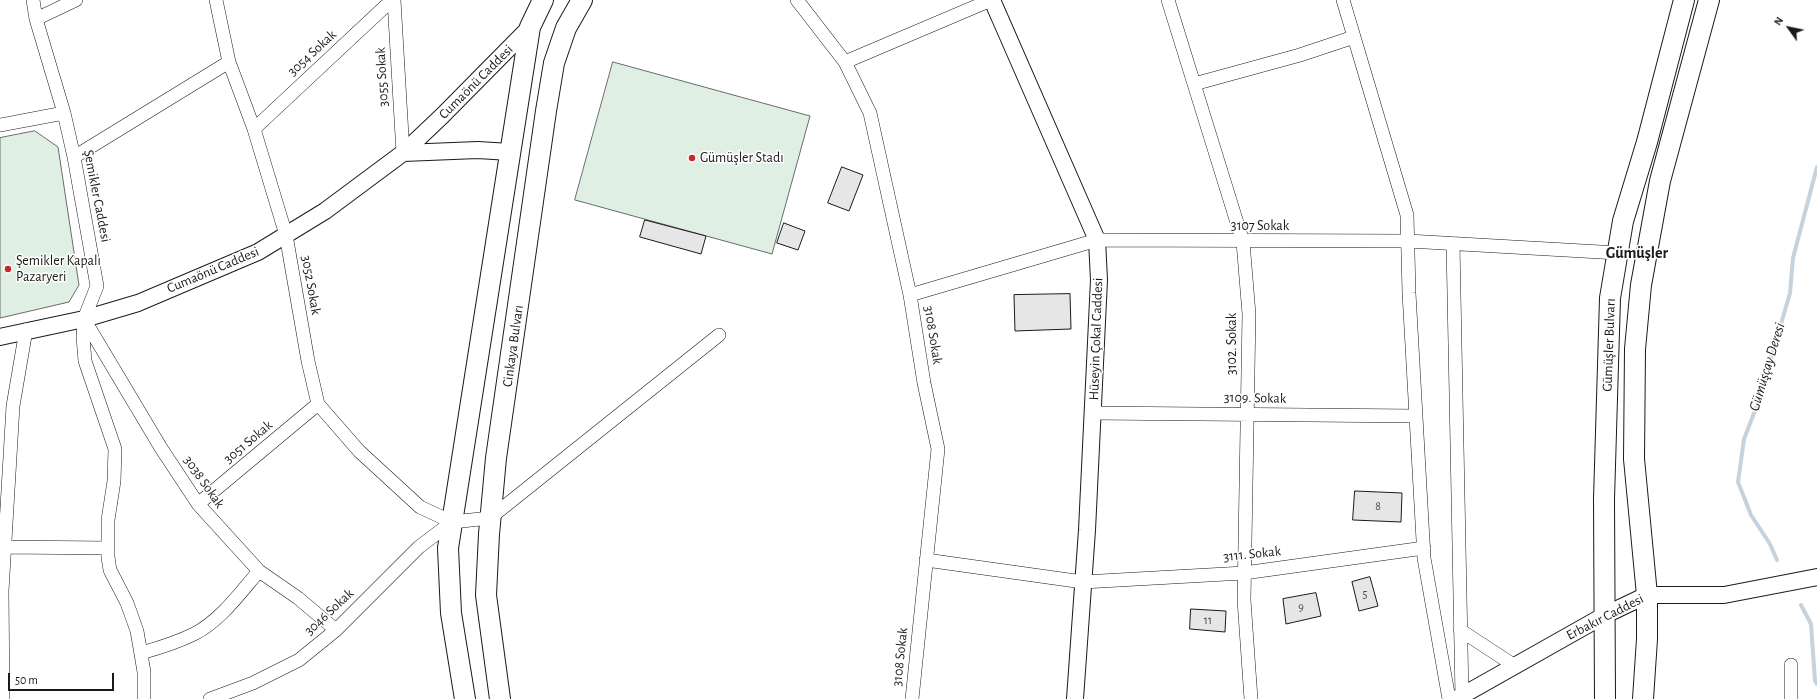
<!DOCTYPE html>
<html>
<head>
<meta charset="utf-8">
<style>
  body { margin:0 }
  #map { position:relative; width:1817px; height:699px; overflow:hidden; background:#fff; font-family:"Alegreya Sans",sans-serif }
  canvas { display:block }
  .north { position:absolute; left:1769px; top:8px; width:40px; height:40px; -webkit-text-stroke:3px #fff; paint-order:stroke; rotate:303deg; font-size:11px; font-weight:700; line-height:16px; text-align:center; color:#1a1a1a }
  .north::after { content:''; display:block; margin:auto; width:14px; height:18px; background:#1a1a1a; clip-path:polygon(50% 0,100% 100%,50% 72%,0 100%) }
  .scale { position:absolute; left:8px; top:673px; width:106px; height:18px; box-sizing:border-box; border:2px solid #1a1a1a; border-top:0; padding-left:5px; font-size:12px; line-height:14px; white-space:nowrap; color:#1a1a1a; -webkit-text-stroke:3px #fff; paint-order:stroke }
</style>
</head>
<body>
<div id="map">
<canvas width="1817" height="699"></canvas>
<div class="north">N</div>
<div class="scale">50 m</div>
</div>
<script>
const g = document.querySelector('canvas').getContext('2d');
g.lineJoin = 'round';
function paint(path, color) {
  g.fillStyle = color;
  g.fill(path, 'evenodd');
}
function trace(path, color, width, dash) {
  g.strokeStyle = color;
  g.lineWidth = width;
  g.lineCap = dash ? 'butt' : 'round';
  g.setLineDash(dash || []);
  g.stroke(path);
}
function label(font, color, halo, rows, align = 'center') {
  g.font = font + ' "Alegreya Sans",sans-serif';
  g.lineWidth = 3;
  g.setLineDash([]);
  g.textBaseline = 'middle';
  g.strokeStyle = halo;
  g.fillStyle = color;
  for (const [text, x, y, turn = 0] of rows) {
    g.save();
    g.translate(x, y);
    g.rotate((+turn || 0) * Math.PI / 180);
    g.textAlign = isNaN(turn) ? turn : align;
    if (halo) g.strokeText(text, 0, 0);
    g.fillText(text, 0, 0);
    g.restore();
  }
}
const green = new Path2D(`
  M613 62 810 116 772 254 575 200Z
  M35 131 58 147 79 285 69 302 0 318V138Z`);
const stream = new Path2D(`
  M1777 560 1770 544 1751 515 1738 482 1744 439 1758 403 1790 293 1793 258 1817 167
  M1801 605 1811 624 1815 681 1817 684`);
const building = new Path2D(`
  M842 167 863 175 849 211 828 203Z
  M645 220 706 236 701 254 640 237Z
  M784 223 805 231 798 250 777 243Z
  M1070 294 1071 329 1015 331 1014 295Z
  M1355 491 1402 493 1401 522 1353 520Z
  M1370 577 1378 606 1359 611 1352 582Z
  M1316 593 1321 616 1286 624 1283 599Z
  M1191 609 1226 611 1225 632 1190 629Z`);
const minor = new Path2D(`
  M33 0 36 19 64 113 74 157 97 286 84 319 83 337 85 361 115 449 114 481 108 520V557L110 570 127 603 137 631 144 672V699
  M216 0 229 62 254 129 286 235 308 361 318 404 359 451 420 507 452 522
  M394 0 403 153
  M797 0 845 62 870 113 910 295 924 383 938 449 912 699
  M1168 0 1243 242 1249 314 1244 600 1251 699
  M1343 0 1407 215 1409 293 1424 558 1449 699
  M36 19 76 0
  M845 62 991 0
  M1194 84 1300 55 1354 37
  M0 125 64 113
  M254 129 392 0
  M74 157 229 62
  M1453 244 1462 696
  M910 295 1097 240 1408 241 1618 253
  M84 319 161 448 198 504 259 571 298 598 336 630
  M1093 413 1416 416
  M198 504 318 404
  M452 522 490 518 719 335
  M5 547 108 548
  M926 560 1083 582 1244 573 1424 548
  M1460 630 1515 666
  M141 653C159 648 178 642 194 634 220 621 240 593 259 571
  M1791 665V699
  M3 699 2 591 13 406 26 330
  M210 699 253 683 299 660 336 630 419 547 452 522`);
const tertiary = new Path2D(`
  M992 0 1097 240 1099 280 1087 530 1075 699
  M403 153 478 150 510 152
  M0 337 84 319 138 303 258 252 325 211 403 153 442 116 530 27
  M1456 699 1605 615 1647 595H1724L1817 577`);
const primary = new Path2D(`
  M465 699 451 613 448 548 530 27 543 0
  M500 699 486 595 489 534 496 458 546 111 554 63 566 28 582 0
  M1605 699 1604 499 1610 298 1623 221 1647 142 1684 0
  M1643 699 1647 639V595L1634 459 1635 349 1641 285 1660 181 1709 0`);
const markers = [
  [692,158,4,"#c62828"],
  [8,269,4,"#c62828"]
];
const numberNames = [
  ["8",1378,506],
  ["5",1365,594],
  ["9",1301,607],
  ["11",1208,620]
];
const streetNames = [
  ["3054 Sokak",312,53,-43],
  ["3055 Sokak",382,77,-93],
  ["Cumaönü Caddesi",476,82,-45],
  ["Şemikler Caddesi",97,196,79],
  ["3107 Sokak",1260,226],
  ["Cumaönü Caddesi",213,270,-23],
  ["3052 Sokak",311,285,80],
  ["3108 Sokak",933,335,81],
  ["Hüseyin Çokal Caddesi",1096,339,-88],
  ["3102. Sokak",1232,344,-90],
  ["Gümüşler Bulvarı",1609,345,-88],
  ["Cinkaya Bulvarı",513,346,-82],
  ["3109. Sokak",1255,398,1],
  ["3051 Sokak",248,442,-40],
  ["3038 Sokak",204,482,55],
  ["3111. Sokak",1252,554,-6],
  ["3046 Sokak",329,612,-43],
  ["Erbakır Caddesi",1605,617,-27],
  ["3108 Sokak",900,657,-84]
];
const poiNames = [
  ["Gümüşler Stadı",700,158],
  ["Şemikler Kapalı",16,261],
  ["Pazaryeri",16,277]
];
const waterNames = [
  ["Gümüşçay Deresi",1767,367,-73]
];
const quarterNames = [
  ["Gümüşler",1637,253]
];
paint(green, '#e0efe3');
trace(green, '#6a6a6a', 1);
trace(stream, '#c6d2dc', 4);
paint(building, '#e6e6e6');
trace(building, '#1a1a1a', 1);
trace(minor, '#1a1a1a', 14);
trace(tertiary, '#1a1a1a', 18);
trace(primary, '#1a1a1a', 22);
trace(minor, '#fff', 13);
trace(tertiary, '#fff', 16);
trace(primary, '#fff', 20);
for (const [x, y, r, color] of markers) {
  const dot = new Path2D();
  dot.arc(x, y, r, 0, 2 * Math.PI);
  g.fillStyle = color;
  g.fill(dot);
  trace(dot, '#fff', 1.5);
}
label('12px', '#4d4d4d', null, numberNames);
label('14px', '#1a1a1a', '#fff', streetNames);
label('14px', '#1a1a1a', '#fff', poiNames, 'left');
label('italic 15px', '#1a1a1a', '#fff', waterNames);
label('bold 16px', '#1a1a1a', '#fff', quarterNames);
</script>
</body>
</html>
